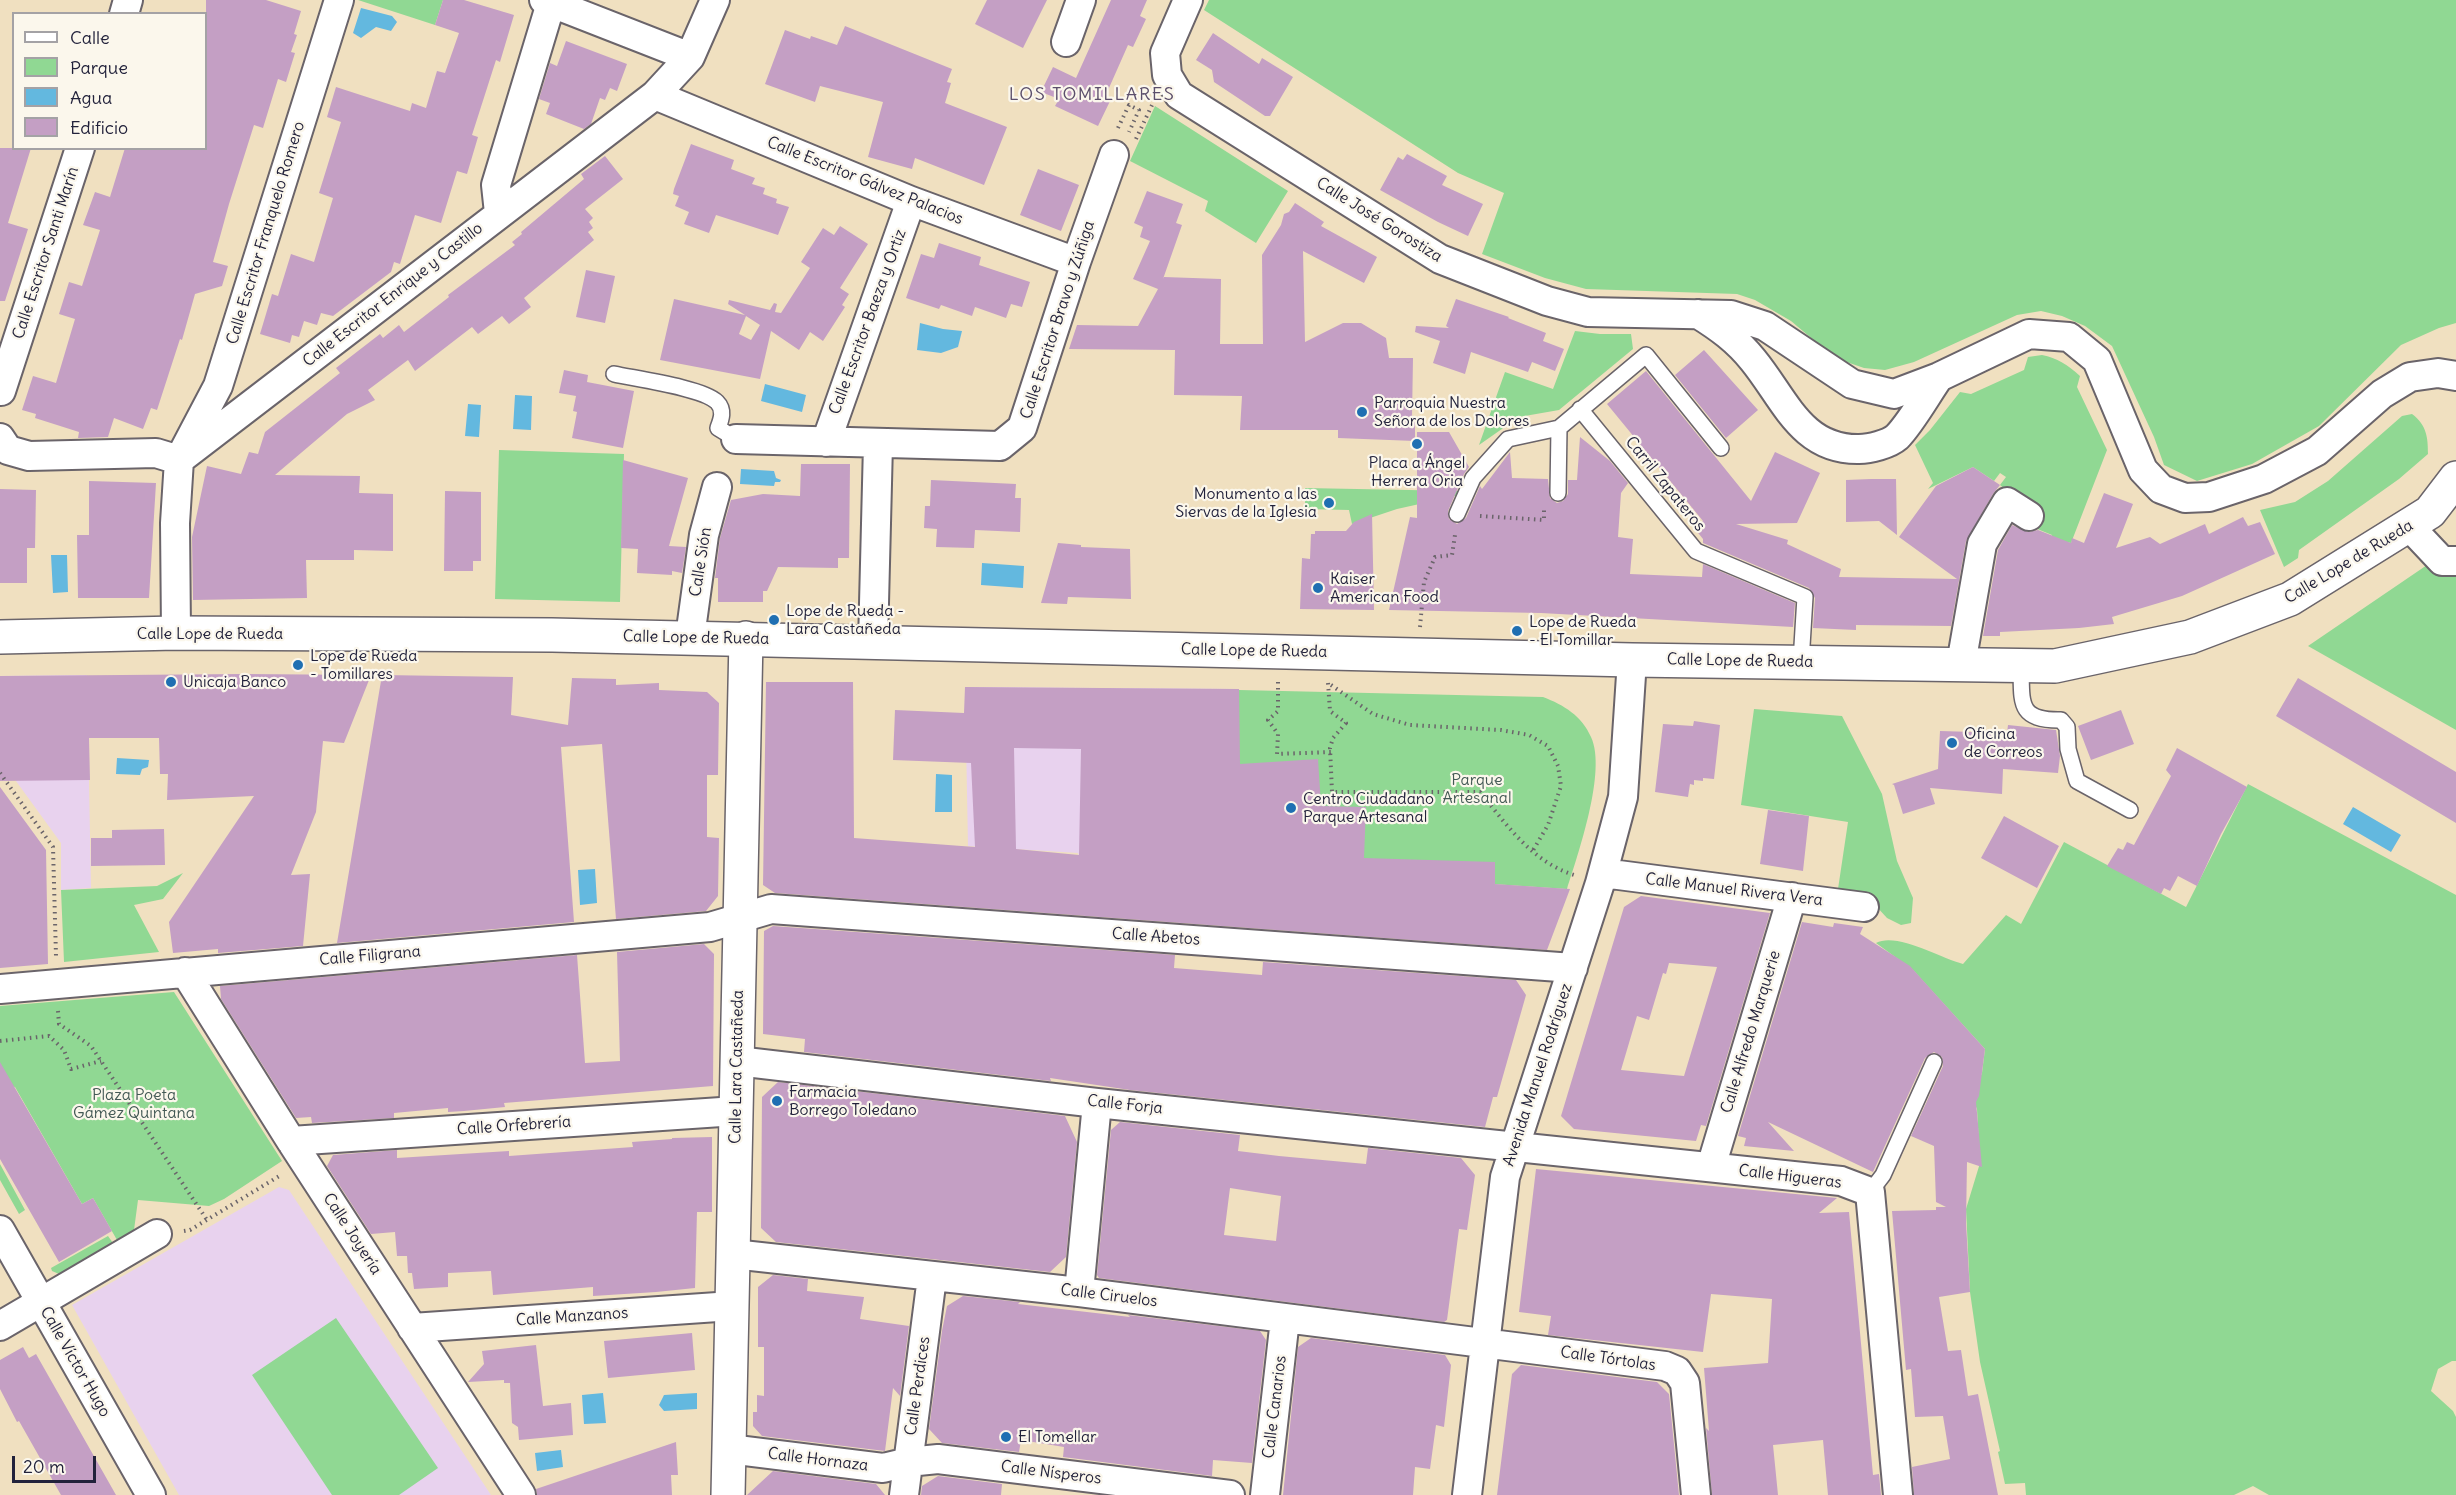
<!DOCTYPE html>
<html>
<head>
<meta charset="utf-8">
<style>
  body { margin:0 }
  #map { position:relative; width:2456px; height:1495px; overflow:hidden; background:#f0e0c0; font-family:Delius,sans-serif }
  canvas { display:block }
  .legend { position:absolute; left:12px; top:12px; width:195px; height:138px; box-sizing:border-box; background:#fbf7ec; border:2px solid #a4a2a5; margin:0; padding:8px 10px; list-style:none; font-size:18px; color:#22223b }
  .legend li { display:flex; align-items:center; gap:12px; height:30px }
  .legend b { width:30px; border:2px solid #a4a2a5 }
  .scale { position:absolute; left:12px; top:1456px; width:84px; height:27px; box-sizing:border-box; border:3px solid #22223b; border-top:0; padding-left:8px; font-size:18px; line-height:21px; white-space:nowrap; color:#22223b; -webkit-text-stroke:4px #fbf7ec; paint-order:stroke }
</style>
</head>
<body>
<div id="map">
<canvas width="2456" height="1495"></canvas>
<ul class="legend">
<li><b style="height:8px;background:#fff"></b>Calle</li>
<li><b style="height:16px;background:#90d893"></b>Parque</li>
<li><b style="height:16px;background:#63b8df"></b>Agua</li>
<li><b style="height:16px;background:#c49fc4"></b>Edificio</li>
</ul>
<div class="scale">20 m</div>
</div>
<script>
const g = document.querySelector('canvas').getContext('2d');
g.lineJoin = 'round';
function paint(path, color) {
  g.fillStyle = color;
  g.fill(path, 'evenodd');
}
function trace(path, color, width, dash) {
  g.strokeStyle = color;
  g.lineWidth = width;
  g.lineCap = dash ? 'butt' : 'round';
  g.setLineDash(dash || []);
  g.stroke(path);
}
function label(font, color, halo, rows, align = 'center') {
  g.font = font + ' Delius,sans-serif';
  g.lineWidth = 4.5;
  g.setLineDash([]);
  g.textBaseline = 'middle';
  g.strokeStyle = halo;
  g.fillStyle = color;
  for (const [text, x, y, turn = 0] of rows) {
    g.save();
    g.translate(x, y);
    g.rotate((+turn || 0) * Math.PI / 180);
    g.textAlign = isNaN(turn) ? turn : align;
    if (halo) g.strokeText(text, 0, 0);
    g.fillText(text, 0, 0);
    g.restore();
  }
}
const built = new Path2D(`
  M87 675 91 888 61 890V843L0 759V676Z
  M965 687 1239 689 1238 867 1079 856 1078 853 968 846Z
  M279 1187 289 1190 491 1495H179L72 1305Z`);
const green = new Path2D(`
  M358 0H443L435 25Z
  M1209 0H2456V323L2439 328 2401 345 2319 426 2252 464 2197 481 2164 465 2154 437 2112 346 2085 326 2062 316 2041 311 2017 315 1914 362 1885 370 1864 368 1835 358 1791 321 1755 300 1737 294 1586 289 1545 278 1482 254 1504 193 1458 173 1204 10Z
  M1155 106 1288 191 1256 243 1205 211 1208 201 1130 161Z
  M1575 331 1600 334H1631L1633 349 1559 410 1519 417 1479 445 1505 372 1553 389Z
  M2042 355C2057 358 2068 365 2080 376L2077 387 2107 450 2071 543 2051 539 2052 535 2030 526 2016 499 2000 485 2006 477 2000 473 1994 481 1973 467 1928 489 1933 483 1915 445 1930 430 1960 392 1971 394 2024 370 2028 357Z
  M2412 414C2427 425 2428 438 2428 454L2399 479 2299 550 2298 558 2284 567 2260 510 2295 502 2328 481 2402 416Z
  M499 450 624 454 620 602 495 599Z
  M1305 488 1461 491 1460 495 1397 509 1352 524 1349 510 1305 509Z
  M2430 563 2456 570V730L2308 646Z
  M1239 690 1543 697C1564 705 1582 716 1591 737 1607 771 1578 854 1567 889L1238 867Z
  M1754 709 1842 716 1882 794 1897 861 1913 898 1911 923 1901 925 1887 918 1865 894 1838 889 1848 822 1741 805Z
  M2248 784 2456 895V1361H2452L2438 1369 2431 1391 2453 1411 2456 1417V1495H2269L2253 1486 2234 1495H2026L2025 1483 2005 1484 1998 1452 2000 1451 1980 1362 1970 1292 1966 1209 1980 1163 1977 1109 1972 1098 1982 1073 1985 1049 1913 970 1876 943C1897 932 1940 958 1963 964L2006 915 2021 924 2064 842 2186 907Z
  M183 873 163 899 134 905 159 952 64 962 61 890 157 886Z
  M174 992 282 1161 224 1199 209 1206 138 1200 134 1230 117 1240 93 1198 82 1204 15 1087 0 1085V1006Z
  M0 1164 25 1210 19 1214 0 1180Z
  M108 1236 113 1243 59 1274 52 1271 51 1268Z
  M336 1318 438 1468 399 1495H332L252 1375Z`);
const water = new Path2D(`
  M361 8 392 16 397 22 391 31 376 27 361 38 353 33Z
  M920 323 943 329 962 331 958 347 941 353 917 350Z
  M765 384 806 395 802 412 761 401Z
  M515 395 532 396 531 430 513 429Z
  M468 404 481 405 479 437 465 436Z
  M741 469 774 471 776 478 781 480 780 482H775L774 486 740 484Z
  M51 555H67L68 592 53 593Z
  M982 563 1024 566 1023 588 981 585Z
  M117 758 149 760 148 767 142 769 140 775 116 774Z
  M936 774 952 775V812H935Z
  M2353 807 2401 835 2391 852 2343 824Z
  M595 869 597 903 580 905 578 870Z
  M603 1393 606 1423 584 1424 582 1395Z
  M697 1393V1409L664 1411 659 1405 664 1395Z
  M561 1450 563 1467 537 1471 535 1453Z`);
const building = new Path2D(`
  M206 0H266L301 11 294 34 297 35 291 52 295 53 286 82 278 79 263 128 254 125 229 204 213 262 228 266 222 286 195 294 182 340 180 339 157 410 151 408 143 429 114 418 108 437 78 438 79 432 35 418 36 414 22 410 33 376 56 383 75 319 59 314 69 282 82 286 100 230 83 225 95 192 110 197 125 148H206Z
  M443 0H464L514 15 500 62 496 60 472 135 478 137 467 174 457 171 441 223 415 215 400 264 394 262 391 272 333 316 321 313 317 325 304 321 299 337 292 335 290 343 260 334 272 294 278 296 291 254 314 262 333 198 319 193 341 122 327 117 336 87 410 111 412 103 426 108 437 71 445 73 459 33 435 25Z
  M987 0H1047L1023 48 975 24Z
  M1111 0H1147L1140 16 1146 19 1133 47 1128 45 1105 97 1111 99 1098 126 1055 106 1059 99 1041 92 1053 67 1076 78Z
  M845 26 952 69 947 82 951 83 945 103 1007 127 984 185 915 158 912 169 868 157 883 102 820 86 815 102 765 84 785 30 810 39 811 36 837 45Z
  M1213 33 1259 64 1262 58 1293 77 1270 116H1265L1214 82 1212 70 1196 60Z
  M566 41 627 64 617 91 610 88 605 100 600 98 591 124 584 129 546 114 550 103 539 99 550 63 557 66Z
  M691 144 734 160 731 169 755 178 752 184 765 188 763 194 777 199 776 203 789 207 778 235 716 215 709 233 684 224 689 212 675 206 679 196 673 194 674 189Z
  M0 148H31L8 223 28 229 5 301H0Z
  M1407 154 1447 176 1442 185 1483 204 1468 236 1438 222 1380 190 1398 157 1403 160Z
  M605 156 623 179 585 209 593 218 589 222 593 228 588 232 594 240 524 298 531 307 509 324 502 316 478 334 472 327 415 371 408 360 368 390 375 400 347 414 275 475 360 476 359 493 393 494V551L354 550V560H306L307 598 193 600 192 537 207 466 241 474 249 452 258 454 265 432 340 373 336 368 380 334 383 338 399 325 404 332 449 297 448 295 515 245 512 242 522 234 521 232 584 179 581 174Z
  M1038 169 1079 185 1061 231 1020 215Z
  M1147 191 1183 204 1176 223 1182 225 1163 279 1164 277 1221 279 1220 344H1263L1262 255 1281 225 1284 214 1289 212 1295 203 1324 222 1321 226 1377 257 1364 283 1303 251 1305 342 1343 323H1361L1386 338 1389 358H1413L1412 417H1415V441L1338 438V430H1240L1242 396 1174 395 1175 350 1069 349 1077 325 1138 326 1158 289 1133 279 1150 241 1140 237 1143 227 1134 223Z
  M840 226 868 244 840 288 849 294 842 305 845 307 823 341 810 332 799 350 771 331 760 379 660 360 674 299 745 315 728 304 729 300 770 310 774 303 777 304 775 312 781 313 810 268 801 262 823 228 834 235ZM746 316 760 325 751 340 739 334Z
  M939 243 981 257 979 265 1030 282 1022 307 1011 304 1006 318 975 307 972 316 941 305 939 309 906 298 921 254 934 258Z
  M586 270 615 276 605 323 576 317Z
  M1456 299 1509 317 1508 318 1546 333 1543 341 1564 349 1555 371 1532 362 1528 372 1471 352 1465 374 1433 363 1440 341 1415 332 1416 326 1449 328 1446 326Z
  M1704 350 1758 410 1726 438 1675 375Z
  M564 370 588 375 587 382 634 391 623 448 572 438 577 412 573 411 576 396 559 393Z
  M1646 371 1751 501 1775 452 1820 473 1797 523 1736 524 1788 540 1787 544 1841 569 1839 577 1957 579 1899 537 1936 486 1973 467 2000 485 1993 494 1966 541 1951 626 1856 625V630L1813 628 1815 598 1809 588 1703 543V539L1695 529 1703 521 1607 404Z
  M1417 432H1449L1469 467 1464 474 1448 511 1449 519 1457 524 1466 518 1480 486 1482 489 1510 452 1512 478 1548 479 1550 498 1557 503 1563 501 1568 494V480H1577L1580 437 1610 461 1628 483 1621 493 1618 537 1633 539 1630 574 1702 577 1703 564 1795 603 1793 627 1541 613 1389 610 1410 517 1417 518Z
  M623 460 688 478 669 546 686 547 682 573 672 571V575L637 573 638 549 621 548Z
  M801 464H850L849 558H838V568L778 567 767 591H763V602H718V578H715L720 538 731 500 763 494 800 496Z
  M1871 479H1896L1897 535 1879 521 1846 522V480Z
  M931 480 1016 484 1015 498H1021L1020 532 975 530 974 548 936 547 937 529 924 528 925 506H930Z
  M89 481 156 483 149 598H78L77 535H89Z
  M0 489 36 490 35 548H27V583H0Z
  M445 491 481 492V561H473V571H444Z
  M2104 493 2133 504 2116 548 2150 537 2160 544 2205 524 2209 534 2243 517 2248 526 2260 522 2275 554 2182 596 2112 617 2114 624 2079 628 2000 632V636H1983L1998 550 2012 525 2028 532 2038 530 2071 543 2072 538 2084 543Z
  M1372 514 1374 610 1300 609 1302 558 1310 559 1311 534H1315V531H1346L1354 522Z
  M1058 543 1081 545V547L1130 549 1131 599 1068 597 1067 604 1041 603Z
  M244 674 371 675 344 743 323 741 316 812 291 875 310 874 303 946 218 953V949L173 953 169 922 254 796 167 800 168 774H160L159 738H89L90 780 0 781V676Z
  M382 675 513 677 511 715 568 725 572 678 616 679V685L659 683V690L707 692 719 703 718 775H707V837L719 838 718 896 706 911 616 919 602 744 561 747 574 922 337 943Z
  M2298 678 2456 772V823L2276 716Z
  M766 682H853L854 838 975 847 971 763 893 760 895 710 964 713 965 687 1239 689 1240 764 1318 759 1321 806 1366 807 1364 858 1495 862V884L1570 889 1547 950 775 893 763 885ZM1014 748 1081 749 1079 855 1016 849Z
  M2121 710 2134 744 2091 760 2078 726Z
  M1694 721 1720 725 1714 779 1703 778V781L1694 780V785L1690 784 1688 797 1655 792 1663 724 1693 726Z
  M2008 725 2056 730 2060 756 2058 773 2003 769 2002 794 1930 788 1935 804 1903 814 1894 785 1892 784 1938 769 1940 731 2007 733Z
  M2177 748 2247 787 2221 834 2197 886 2178 876 2170 891 2164 888 2161 894 2107 866 2118 848 2123 850 2127 842 2134 845 2171 776 2166 770Z
  M0 787 46 850 48 964 0 968Z
  M1768 810 1809 816 1803 871 1760 864Z
  M2004 816 2059 846 2037 888 1981 858Z
  M164 829 165 865 91 866V838H112V830Z
  M1641 896 1770 913 1706 1126 1701 1125 1696 1141 1574 1129 1561 1116 1624 907ZM1669 963 1717 967 1684 1076 1621 1070 1637 1016 1649 1020 1663 973 1666 974Z
  M1802 922 1833 927 1834 923 1863 927 1860 934 1910 966 1985 1049 1979 1096 1976 1102 1982 1167 1967 1162 1966 1223 1970 1292 1939 1297 1948 1351 1961 1350 1968 1396 1978 1394 1998 1495H1914L1912 1467 1950 1459 1943 1416 1915 1417 1911 1369 1906 1370 1892 1211 1936 1210V1207H1946L1936 1202 1934 1146 1911 1136 1943 1066 1942 1057 1934 1052 1925 1058 1873 1172 1768 1122 1794 1151 1744 1146 1746 1138 1738 1136Z
  M773 926 1175 955 1174 968 1262 975 1263 962 1516 980 1526 995 1497 1097H1493L1485 1127 1130 1090 1050 1078 1051 1081 804 1052 805 1039 763 1034 764 931Z
  M704 944 714 954 713 1086 504 1103 505 1107 464 1111 448 1112V1108L394 1113V1118L312 1123 311 1117 296 1118 221 999 220 986 577 955 585 1063 620 1061 617 952Z
  M0 1062 82 1204 93 1198 112 1231 59 1262 0 1159Z
  M778 1082 1065 1116 1077 1142 1066 1257 1050 1272 776 1242 761 1228 762 1097Z
  M1120 1122 1240 1135 1238 1151 1279 1156 1366 1164 1368 1148 1461 1158 1475 1175 1467 1230 1459 1229 1447 1320 1444 1322 1099 1278 1097 1275 1111 1130ZM1230 1188 1281 1196 1276 1241 1224 1235Z
  M712 1137V1212H697L695 1288 656 1292 593 1296V1287L493 1295 491 1271 448 1273V1287L414 1289 412 1273H408L407 1256H397L395 1232 371 1234 327 1166 333 1155 397 1150V1158L509 1151V1156L633 1147 632 1142 672 1139V1138Z
  M1536 1169 1837 1198 1819 1213 1849 1212 1873 1475 1879 1474 1881 1495H1828L1823 1440 1773 1445 1778 1495H1712L1706 1428 1709 1431 1704 1368 1768 1363 1772 1299 1711 1294 1703 1352 1548 1335 1551 1316 1519 1312Z
  M773 1275 808 1279 807 1291 864 1297 860 1319 909 1326 900 1396 893 1388 885 1451 762 1436 753 1426V1412H757V1395L764 1396V1347H758V1287Z
  M963 1296 1020 1302 1018 1304 1130 1317 1128 1315 1260 1331 1266 1340 1252 1463 1213 1460 1212 1476 1063 1457 1064 1447 1021 1440 1019 1452 942 1443 929 1429 942 1331 947 1306Z
  M692 1333 695 1370 608 1378 604 1341Z
  M1311 1338 1445 1355 1451 1365 1444 1427 1436 1425 1430 1469 1415 1467 1413 1495H1283L1298 1347Z
  M536 1345 543 1406 571 1403 573 1435 519 1440 518 1427 512 1423 510 1383H504V1380L468 1382 484 1364 482 1351Z
  M23 1347 29 1358 36 1354 116 1495H61L19 1421 17 1422 0 1389V1360Z
  M1521 1365 1657 1382 1669 1394 1679 1495H1497L1512 1374Z
  M676 1442 678 1475H671L672 1495H537L536 1489Z
  M773 1471 876 1484 885 1495H747Z
  M938 1476 1002 1484 1001 1495H921L922 1486Z`);
const path = new Path2D(`
  M1118 128 1129 105 1139 110 1129 132
  M1136 139 1152 105
  M1480 516 1544 520V507
  M1420 627 1424 582 1435 557 1452 555 1455 535
  M1278 682V711L1268 720 1278 734 1277 754 1331 752
  M1328 683 1330 711 1346 723 1333 738 1330 748 1332 792H1480C1506 824 1532 862 1574 875
  M1331 685 1373 714 1410 725 1501 730 1529 735 1548 746 1558 766 1561 786 1548 825 1532 852
  M0 773 53 847 56 956
  M58 1011 59 1024 91 1046 207 1220
  M0 1041 49 1036 64 1050 71 1069 101 1061
  M184 1231 190 1230 281 1175`);
const service = new Path2D(`
  M614 374C637 379 703 388 717 402 725 410 721 420 718 428L736 439
  M1580 409 1696 551 1805 597 1801 662
  M1558 493 1559 428
  M1457 514 1473 478 1508 439 1559 428 1646 355 1721 448
  M2021 667C2022 702 2017 721 2061 720L2067 727 2068 749 2077 781 2130 810
  M1870 1192 1883 1175 1934 1062`);
const minor = new Path2D(`
  M544 0 690 57
  M1188 0 1165 53 1167 75 1179 95 1440 259 1547 301 1588 312 1731 315 1765 326 1852 384 1894 394 1939 377 2029 334 2069 337 2097 360 2143 470 2161 489 2185 498 2209 497 2264 479 2317 451 2382 394 2410 377 2438 373 2456 376
  M124 14 128 0
  M1066 42 1081 0
  M655 95 911 201 1076 262
  M499 213 496 185 551 3
  M1698 314C1719 327 1737 340 1753 360 1785 399 1801 450 1859 449 1870 449 1889 444 1897 437 1911 423 1927 394 1939 377
  M1 391 80 148
  M0 438 8 450 29 456 156 453 179 460
  M736 439 1000 446 1022 428 1076 262 1114 155
  M826 442 911 201
  M179 460 655 95 690 57 715 0
  M2409 526 2442 561H2456
  M176 633 175 523 179 460 218 386 339 0
  M690 637 704 535 717 487
  M873 643 878 444
  M1961 664 1982 544 2007 502 2029 516
  M1603 873 1864 907
  M185 972 291 1141 521 1495
  M0 989 710 927 771 909 1573 968
  M737 1061 1097 1103 1841 1181 1870 1192 1898 1495
  M291 1141 736 1111
  M1711 1167 1792 897
  M0 1230 151 1495
  M733 1254 1079 1292 1665 1366 1677 1371 1685 1383 1696 1495
  M1079 1292 1097 1103
  M0 1326 157 1234
  M412 1328 732 1306
  M729 1449 883 1468 908 1462 938 1459 1230 1495
  M904 1495 932 1277
  M1265 1495 1285 1319
  M1467 1495 1505 1177 1600 883 1623 797 1632 660`);
const tertiary = new Path2D(`
  M728 1495 746 638`);
const primary = new Path2D(`
  M0 637 176 633 552 635 1632 660 2055 666 2190 637 2290 599 2430 512 2456 478`);
const markers = [
  [1362,412,6,"#1f6fb2"],
  [1417,444,6,"#1f6fb2"],
  [1329,503,6,"#1f6fb2"],
  [1318,588,6,"#1f6fb2"],
  [774,620,6,"#1f6fb2"],
  [1517,631,6,"#1f6fb2"],
  [298,665,6,"#1f6fb2"],
  [171,682,6,"#1f6fb2"],
  [1952,743,6,"#1f6fb2"],
  [1291,808,6,"#1f6fb2"],
  [777,1101,6,"#1f6fb2"],
  [1006,1437,6,"#1f6fb2"]
];
const streetNames = [
  ["Calle Escritor Gálvez Palacios",865,181,22],
  ["Calle José Gorostiza",1379,220,32],
  ["Calle Escritor Franquelo Romero",266,233,-73],
  ["Calle Escritor Santi Marín",46,253,-72],
  ["Calle Escritor Enrique y Castillo",393,295,-38],
  ["Calle Escritor Bravo y Zúñiga",1058,320,-72],
  ["Calle Escritor Baeza y Ortiz",868,322,-70],
  ["Carril Zapateros",1665,484,51],
  ["Calle Sión",701,562,-81],
  ["Calle Lope de Rueda",2349,562,-31],
  ["Calle Lope de Rueda",210,634],
  ["Calle Lope de Rueda",696,638,1],
  ["Calle Lope de Rueda",1254,651,1],
  ["Calle Lope de Rueda",1740,661,1],
  ["Calle Manuel Rivera Vera",1734,890,7],
  ["Calle Abetos",1156,937,4],
  ["Calle Filigrana",370,956,-5],
  ["Calle Alfredo Marquerie",1751,1032,-73],
  ["Calle Lara Castañeda",737,1067,-89],
  ["Avenida Manuel Rodríguez",1538,1075,-72],
  ["Calle Forja",1125,1105,6],
  ["Calle Orfebrería",514,1126,-4],
  ["Calle Higueras",1790,1177,7],
  ["Calle Joyería",352,1234,57],
  ["Calle Ciruelos",1109,1296,7],
  ["Calle Manzanos",572,1317,-4],
  ["Calle Tórtolas",1608,1359,8],
  ["Calle Víctor Hugo",75,1362,60],
  ["Calle Perdices",918,1386,-82],
  ["Calle Canarios",1275,1407,-83],
  ["Calle Hornaza",818,1460,7],
  ["Calle Nísperos",1051,1473,7]
];
const poiNames = [
  ["Parroquia Nuestra",1374,403],
  ["Señora de los Dolores",1374,421],
  ["Placa a Ángel",1417,463,"center"],
  ["Herrera Oria",1417,481,"center"],
  ["Monumento a las",1317,494,"right"],
  ["Siervas de la Iglesia",1317,512,"right"],
  ["Kaiser",1330,579],
  ["American Food",1330,597],
  ["Lope de Rueda -",786,611],
  ["Lara Castañeda",786,629],
  ["Lope de Rueda",1529,622],
  ["- El Tomillar",1529,640],
  ["Lope de Rueda",310,656],
  ["- Tomillares",310,674],
  ["Unicaja Banco",183,682],
  ["Oficina",1964,734],
  ["de Correos",1964,752],
  ["Centro Ciudadano",1303,799],
  ["Parque Artesanal",1303,817],
  ["Farmacia",789,1092],
  ["Borrego Toledano",789,1110],
  ["El Tomellar",1018,1437]
];
const parkNames = [
  ["Parque",1477,780],
  ["Artesanal",1477,798],
  ["Plaza Poeta",134,1095],
  ["Gámez Quintana",134,1113]
];
const neighbourhoodNames = [
  ["LOS TOMILLARES",1092,95]
];
paint(built, '#e8d2ee');
paint(green, '#90d893');
paint(water, '#63b8df');
paint(building, '#c49fc4');
trace(service, '#6a646a', 18);
trace(minor, '#6a646a', 32);
trace(tertiary, '#6a646a', 36);
trace(primary, '#6a646a', 36);
trace(path, '#6a646a', 4, [1.5, 4.5]);
trace(service, '#fff', 15);
trace(minor, '#fff', 28);
trace(tertiary, '#fff', 33);
trace(primary, '#fff', 33);
for (const [x, y, r, color] of markers) {
  const dot = new Path2D();
  dot.arc(x, y, r, 0, 2 * Math.PI);
  g.fillStyle = color;
  g.fill(dot);
  trace(dot, '#fbf7ec', 2);
}
label('16px', '#22223b', '#fbf7ec', streetNames);
label('16px', '#22223b', '#fbf7ec', poiNames, 'left');
label('16px', '#435955', '#fbf7ec', parkNames);
g.letterSpacing = '1.5px';
label('18px', '#5b4e6b', '#fbf7ec', neighbourhoodNames);
g.letterSpacing = '0px';
</script>
</body>
</html>
